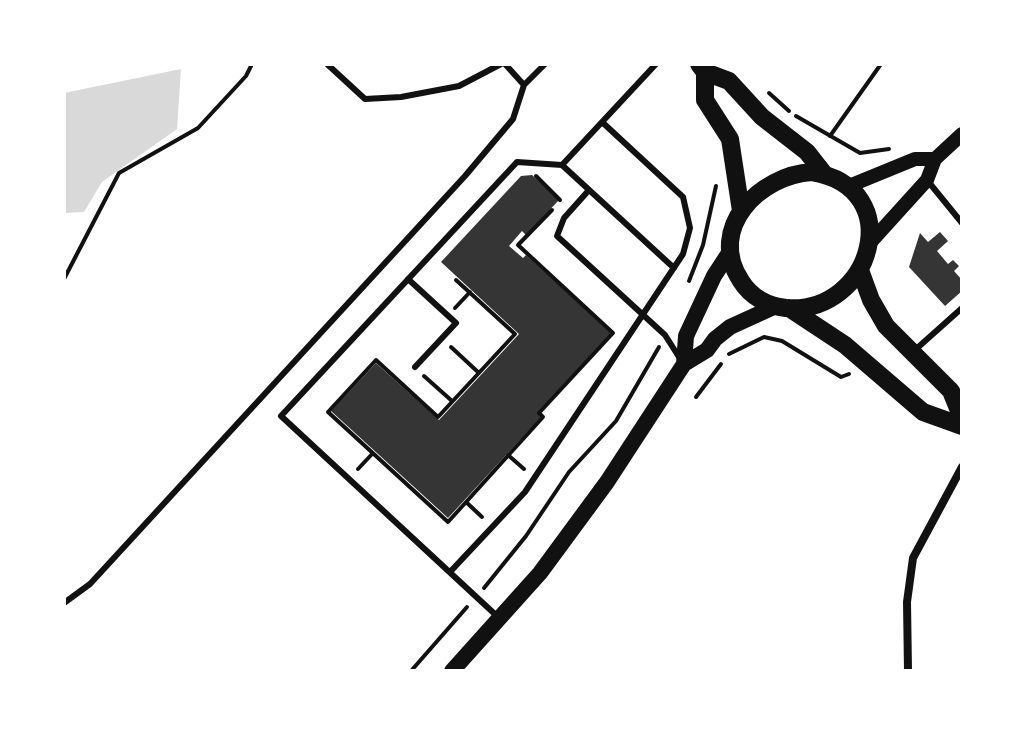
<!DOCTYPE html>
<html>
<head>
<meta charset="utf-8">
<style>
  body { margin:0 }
  #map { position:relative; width:1026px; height:735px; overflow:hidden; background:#fff; font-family:"DejaVu Sans",sans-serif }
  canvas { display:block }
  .frame { position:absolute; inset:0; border:66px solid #fff; pointer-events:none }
</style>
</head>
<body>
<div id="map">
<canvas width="1026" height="735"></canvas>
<div class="frame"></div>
</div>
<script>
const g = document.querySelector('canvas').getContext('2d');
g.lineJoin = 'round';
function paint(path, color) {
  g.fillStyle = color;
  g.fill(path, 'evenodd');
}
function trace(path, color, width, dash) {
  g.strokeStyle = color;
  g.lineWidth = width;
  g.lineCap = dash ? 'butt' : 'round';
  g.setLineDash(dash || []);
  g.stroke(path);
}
const water = new Path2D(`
  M181 69 177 129 102 182 84 212 64 213V93Z`);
const building = new Path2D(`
  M532 175 559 200 526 235 522 231 509 246 523 258 526 255 612 333 538 413 542 416 448 518 331 411 376 363 439 420 519 334 441 262 521 176Z
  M940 232 948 241 937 251 948 264 953 260 959 266 954 271 962 280V291L945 306 909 267 920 233 928 242Z`);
const path = new Path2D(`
  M769 93 789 111
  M796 116 860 153 889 149
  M830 136 881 64
  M536 176 560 200
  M64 279 119 173 198 128 246 76 252 64
  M456 280 515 334 438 417 376 360 328 412 448 522 543 417 539 413 613 333 518 245 552 210
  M689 281 703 245 716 186
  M455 308 470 292
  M451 347 479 373
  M729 354 764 337 782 341 841 377 849 374
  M424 376 452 401
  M696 397 721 364
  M508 455 524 469
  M358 469 373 453
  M466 502 482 517
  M484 588 526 536 569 472 616 421 659 347
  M411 671 467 607`);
const service = new Path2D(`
  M327 64 365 99 401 97 459 86 501 64
  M505 64 524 85
  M656 64 562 165 674 268
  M927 180 962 223
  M589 190 564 218 557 236 665 335 679 357
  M408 279 456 323 415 367
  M915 350 962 308
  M450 572 525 492 683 254 690 228 683 197 602 122
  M64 603 90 584 465 176 513 119 524 85 545 64
  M498 617 281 416 517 162 562 165`);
const minor = new Path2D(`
  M908 671 907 602 913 558 962 467`);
const tertiary = new Path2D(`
  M849 186 915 159H935
  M869 244 927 180 935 159 962 134`);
const secondary = new Path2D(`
  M684 364 686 336 714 276 731 250
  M452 671 540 573 607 482 684 364 707 350 715 339 730 327 776 306`);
const primary = new Path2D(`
  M699 64 705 72 729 81 762 117 807 152 825 175
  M705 72V100L730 139 741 211
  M812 172C909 188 872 315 786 308 768 306 751 297 741 281 706 228 760 175 812 172Z
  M860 270 871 300 886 326 951 391 962 418
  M789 308 845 345 923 412 962 426`);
paint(water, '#d9d9d9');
paint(building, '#353535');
trace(path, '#111', 4);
trace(service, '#111', 6);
trace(minor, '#111', 8);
trace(tertiary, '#111', 14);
trace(secondary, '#111', 16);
trace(primary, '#111', 18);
</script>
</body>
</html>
